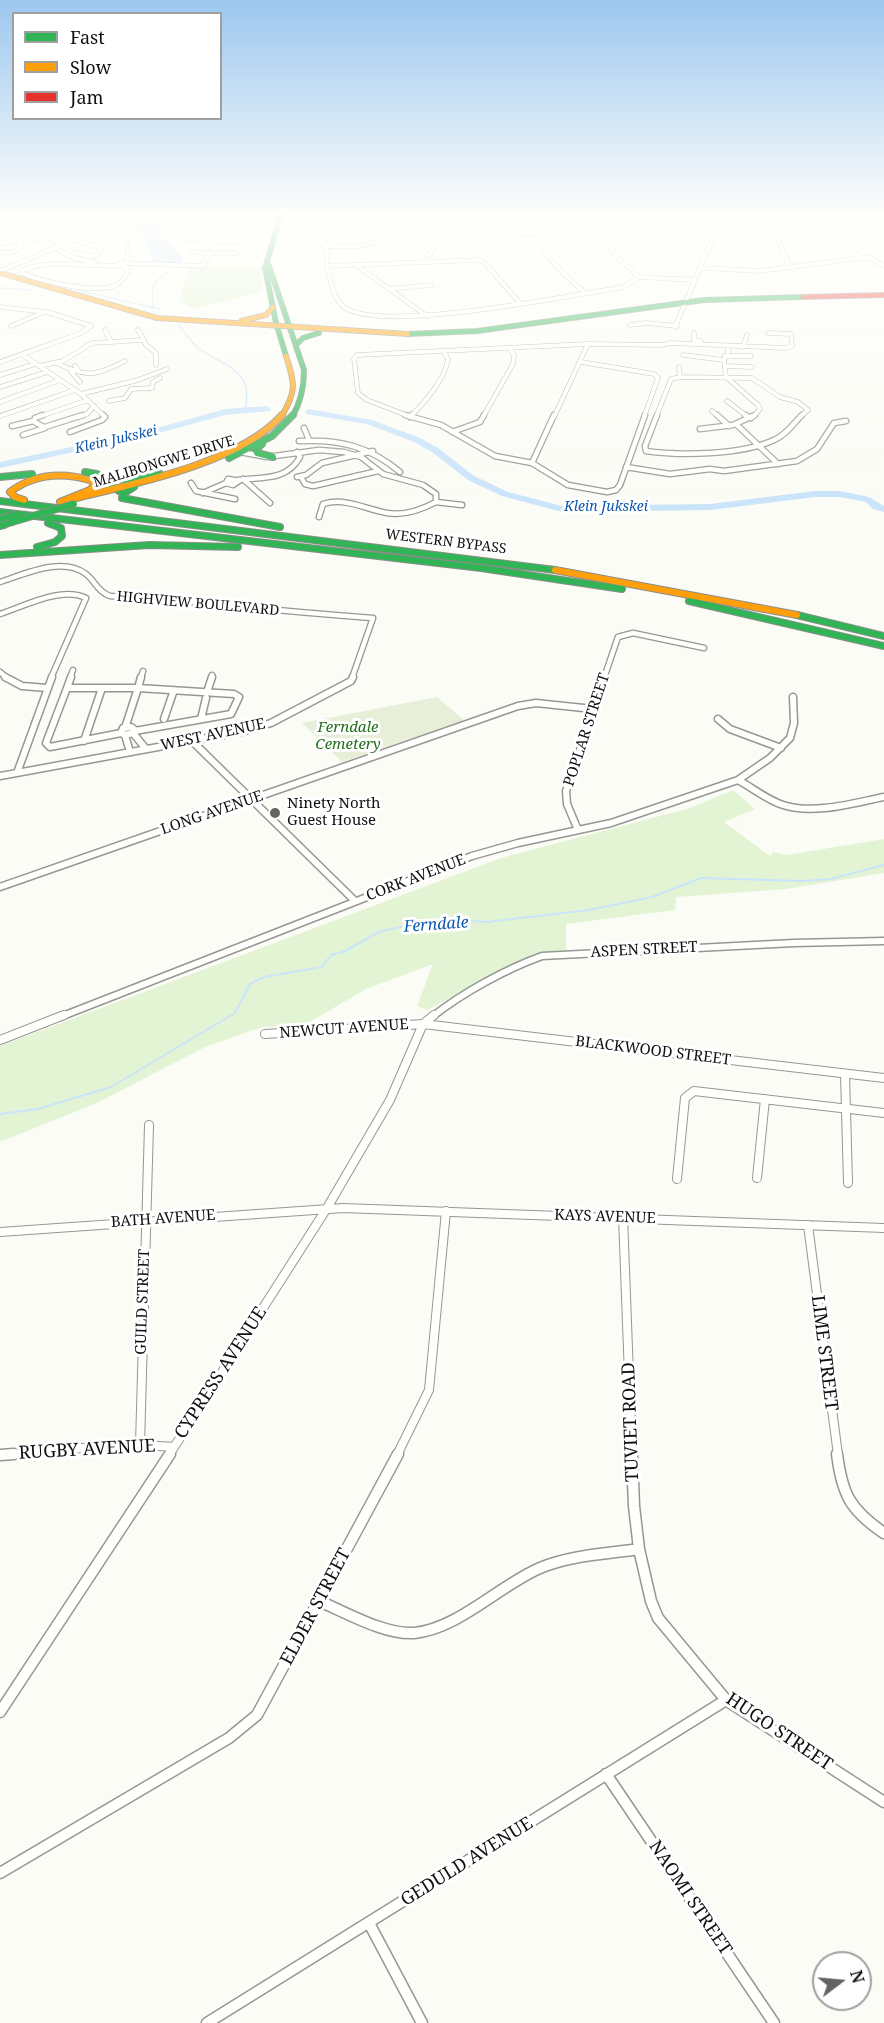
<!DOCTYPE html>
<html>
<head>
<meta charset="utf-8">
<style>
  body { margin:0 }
  #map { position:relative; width:884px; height:2023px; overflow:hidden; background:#fcfcf6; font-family:"Noto Serif",serif }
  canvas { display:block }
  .legend { position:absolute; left:12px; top:12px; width:210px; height:108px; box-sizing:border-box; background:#fff; border:2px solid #9f9f9f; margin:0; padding:8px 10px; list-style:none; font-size:18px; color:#101010 }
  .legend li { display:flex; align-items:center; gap:12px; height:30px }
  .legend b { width:30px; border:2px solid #9f9f9f }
  .north { position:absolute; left:812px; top:1951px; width:60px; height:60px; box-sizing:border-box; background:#fff; border:2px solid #9f9f9f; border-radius:50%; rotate:74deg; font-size:16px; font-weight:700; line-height:24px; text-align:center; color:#101010 }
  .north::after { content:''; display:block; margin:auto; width:21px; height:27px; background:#636360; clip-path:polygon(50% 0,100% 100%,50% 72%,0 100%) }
</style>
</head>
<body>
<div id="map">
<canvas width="884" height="2023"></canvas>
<ul class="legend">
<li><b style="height:8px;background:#30b455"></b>Fast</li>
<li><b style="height:8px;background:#ff9f0a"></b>Slow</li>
<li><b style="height:8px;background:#e5322d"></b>Jam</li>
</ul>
<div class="north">N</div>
</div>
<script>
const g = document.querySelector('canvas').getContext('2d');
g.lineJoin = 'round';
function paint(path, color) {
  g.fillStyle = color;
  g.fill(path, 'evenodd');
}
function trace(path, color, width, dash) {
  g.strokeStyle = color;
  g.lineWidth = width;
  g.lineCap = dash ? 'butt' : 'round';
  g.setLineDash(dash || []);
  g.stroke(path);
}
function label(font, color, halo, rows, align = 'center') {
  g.font = font + ' "Noto Serif",serif';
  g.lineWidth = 6;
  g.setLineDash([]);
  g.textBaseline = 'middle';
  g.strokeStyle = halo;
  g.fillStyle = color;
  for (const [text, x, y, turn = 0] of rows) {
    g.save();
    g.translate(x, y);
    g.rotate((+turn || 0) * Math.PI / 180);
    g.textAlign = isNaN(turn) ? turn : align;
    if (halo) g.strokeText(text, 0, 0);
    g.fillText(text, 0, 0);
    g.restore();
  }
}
const green = new Path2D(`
  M190 266 262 268V292L195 309 183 303 180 299Z
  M733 790 755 809 724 822 770 856 773 852 787 855 884 839V873L786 889 676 897 675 910 566 924V951L535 953 427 1010 417 1006 433 964 366 989 303 1026 262 1027 205 1047 99 1102 0 1142V1046L501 858 690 808Z`);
const cemetery = new Path2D(`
  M437 697 464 720 342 762 302 723Z`);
const water = new Path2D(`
  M124 214H170L158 234 182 256 183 263 151 262 153 259C145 238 144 225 119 219Z`);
const streamFar1 = new Path2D(`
  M0 288 32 290
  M80 291 160 309
  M153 307C151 290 151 282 167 273
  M179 325C184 332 190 341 197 347 223 367 255 368 245 410`);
const stream = new Path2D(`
  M0 1114 38 1109 111 1087 235 1013 250 984 264 977 322 967 331 955 343 952 381 931 422 923 455 920 487 922 589 910 652 897 701 878 802 881 831 879 884 865`);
const river = new Path2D(`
  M267 406 271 409 270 411 225 415 144 437 0 468V462L143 432 225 409Z
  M309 409 372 420 420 438 438 448 474 476 508 492 562 506 710 504 815 491H840L869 497 884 506V512L873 509 866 502 840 497H815L710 510 562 512 502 496 468 480 432 452 414 442 367 424 306 414V410Z`);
const streetFar4 = new Path2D(`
  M42 214 53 227C73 228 90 227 106 214
  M341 214C327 236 323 254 330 279 333 289 335 300 344 307 381 334 572 295 624 287L639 277
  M561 214 538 222C533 251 566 275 585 293
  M670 214 664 223 615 240 610 246 614 254 639 277 695 280
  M824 214 862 216 870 214
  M560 215 631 235
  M723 216 884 224
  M70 218 104 216
  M768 218 790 267
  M47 220 70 218 73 227
  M809 221 862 258H870L884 266
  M0 223 10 222 5 214
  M31 224 48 222
  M595 224 622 215
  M832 226 865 247
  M0 233 13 235 22 247 13 252 0 253
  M88 234 122 232 127 243
  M444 234 536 233
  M183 238 210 241
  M0 243 42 238
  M324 246C342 246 367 250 382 238 389 232 392 221 399 214
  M55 248 73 258 94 262
  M55 248 101 228 119 229
  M75 249 77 253 90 257 102 252 99 247 76 240
  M190 252 206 253
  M205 253 210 241H240
  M424 262 458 214
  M120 263 203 266 209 253H236
  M127 263 128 249
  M57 264 121 266 127 268 128 271C125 278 120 285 111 287 90 292 42 282 22 273L23 270 39 265Z
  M356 265 427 316
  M326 266 479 260 484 262 519 302
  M702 268 759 271 862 258
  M0 271 55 248 44 240 23 214
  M389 289 431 285
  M0 307 47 312 91 326 81 333 0 362
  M630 325 646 323 677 326
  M11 326 44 312
  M675 327 723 214
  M105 330 111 342
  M694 333V340L701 341
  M144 340 146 345 156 353V365
  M728 347V354L724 360 726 377 758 405 760 409 753 417
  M743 347 747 335
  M23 355 81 394 105 417
  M683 355 724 360
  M724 356H751
  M581 362 654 374 658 378 644 417
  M57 363C86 378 96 376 125 361
  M39 366 63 361 92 343 144 340 138 330
  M75 366 78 370 71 372 80 382
  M725 366 752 367
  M679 367 680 377
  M0 375 35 364
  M0 387 47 372
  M81 394 138 380 167 369
  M109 401 125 398 131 389 152 388 153 382 160 378
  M727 401 748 417
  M0 402 60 380
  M712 411 719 417
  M0 416 75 390
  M38 417 88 400
  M78 417 87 414 94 406
  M410 417C425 402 445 380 448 359L443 350
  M411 417 367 400 358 393 354 359 357 355 588 344 662 345 671 343 786 348 792 346 791 334 768 333
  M483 417 513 364 514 356 510 348
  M554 417 588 344
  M656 417 671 379 680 377 752 378 780 397 798 402 808 410 800 417`);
const streetFar3 = new Path2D(`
  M405 415 441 425 495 456 532 463 568 485 607 492 616 490 620 485 645 415
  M657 415 645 446 646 451C680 456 742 455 774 440 786 435 793 424 802 415
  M717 415 729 426
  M745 415 751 418
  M410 417 412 415
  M35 418 43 415
  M737 425 778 464
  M12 426 33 421 45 428 23 435
  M45 427 83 415
  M304 428 309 440
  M700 429 733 425 755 415
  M70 432 102 420 105 417 103 415
  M452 432 480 422 484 415
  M299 441C339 439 369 446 400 472
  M235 451 267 457 319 450 344 452 361 457 383 474 423 485 436 494V502
  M532 463 554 415
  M626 467 670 474 710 469 724 471 797 461 817 449 834 423 846 421
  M297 477 306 475 322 463 373 451
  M301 477 305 484 313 486 378 471
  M228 479 239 481 233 485 226 483Z
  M243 479 270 503
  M238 480C262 477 287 481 300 457L297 452
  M191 483 196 491 235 499
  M203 493 226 483
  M436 502 462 505
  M319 517 323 504C346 497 364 509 387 513 404 516 421 510 436 502
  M0 582C25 574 62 556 86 574 95 581 98 592 110 596 198 601 285 612 373 618L352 678
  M0 614C25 606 61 586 86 598L51 678
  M0 672 7 678
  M70 678 73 670
  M141 678 143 671
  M211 678 212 675
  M604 678 618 637 633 633 704 648`);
const streetFar2 = new Path2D(`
  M5 677 22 686 47 688
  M67 688 71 677
  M207 692 212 677
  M164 719 174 690
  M201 719 206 698
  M718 719 730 729 781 748
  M131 727 135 730 133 733 125 735 121 733 123 728Z
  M125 728 138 688 234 694 239 697 231 714 135 731
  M121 733 50 747 46 743 67 688H138L141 677
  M133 733 146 749
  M125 735 130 752
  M84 741 102 688
  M192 741 355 901
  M17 773 52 677
  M0 776 245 731 271 723 351 681 353 677
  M738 780C753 788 767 800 783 805 814 815 853 803 884 797
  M578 830 567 804 566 791 605 677
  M0 887 518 706 536 703 593 709
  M60 1017 472 856 518 843 611 823 738 780 770 758 790 738 794 723 793 697
  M432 1017C462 993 506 969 542 956L794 943 884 941`);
const streetFar1 = new Path2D(`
  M265 1034 423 1024 884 1078
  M0 1040 64 1015
  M845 1074 848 1183
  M757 1178 765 1099
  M677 1179 685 1098 694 1091 884 1113
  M623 1217 632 1455
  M808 1225 838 1455
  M0 1232 343 1208 884 1228
  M140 1444 149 1125
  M0 1455 129 1444 174 1447
  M169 1455 327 1208 390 1100 423 1024 434 1015
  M397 1455 429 1390 446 1211`);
const street = new Path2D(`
  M632 1454 634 1506 639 1549 651 1601 658 1618 726 1700 884 1802
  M837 1454C842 1494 850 1510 884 1533
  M0 1455 14 1454
  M319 1601C345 1612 385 1635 414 1633 458 1629 500 1585 540 1568 571 1555 606 1554 639 1549
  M0 1712 170 1454
  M606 1774 774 2023
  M0 1873 229 1738 257 1715 398 1454
  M369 1923 422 2023
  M207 2023 726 1700`);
const fastFar1 = new Path2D(`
  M281 214 265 268 276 323 286 356
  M269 266 304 370C304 388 301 402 292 417
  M408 334 477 331 704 300 803 297
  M296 345 303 338 319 333`);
const fast = new Path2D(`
  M262 444 256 450 257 453 273 457
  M229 458 272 436 293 415
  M85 472 97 474 119 491
  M103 476 124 480 160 474
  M0 477 32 474
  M134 487 123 494 122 498 280 527
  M0 501 555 570
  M0 512 481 568 622 589
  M0 526 12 522
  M0 526 4 525
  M37 547 55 542 62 536 61 528 48 523
  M0 555 149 545 238 547
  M689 601 884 646
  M797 615 884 636`);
const slowFar1 = new Path2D(`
  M0 273 157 318 408 334
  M241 321 266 315 273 307
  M281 417C297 391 295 384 286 356`);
const slow = new Path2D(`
  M72 499C133 484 240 463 282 415
  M24 500 15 497 10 492C35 473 64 472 93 481L94 485 90 490 60 502
  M555 570 797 615`);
const jam = new Path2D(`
  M803 297 884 295`);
const fastBridge = new Path2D(`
  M0 519 18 514
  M12 522 74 504`);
const markers = [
  [275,813,6,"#636360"]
];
const farWaternames = [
  ["Klein Jukskei",116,440,-13],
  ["Klein Jukskei",606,507]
];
const farStreetnames = [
  ["MALIBONGWE DRIVE",164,462,-17],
  ["WESTERN BYPASS",446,542,7],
  ["HIGHVIEW BOULEVARD",198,604,5]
];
const parkNames = [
  ["Ferndale",348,728],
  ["Cemetery",348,745]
];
const streetNames = [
  ["POPLAR STREET",587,730,-72],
  ["WEST AVENUE",213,735,-12],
  ["LONG AVENUE",212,813,-19],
  ["CORK AVENUE",416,878,-21],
  ["ASPEN STREET",644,950,-3],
  ["NEWCUT AVENUE",344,1029,-4],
  ["BLACKWOOD STREET",653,1051,7],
  ["KAYS AVENUE",605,1217,2],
  ["BATH AVENUE",163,1219,-4],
  ["GUILD STREET",143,1302,-88]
];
const poiNames = [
  ["Ninety North",287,804],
  ["Guest House",287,821]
];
const waterNames = [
  ["Ferndale",436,925,-4]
];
const nearStreetnames = [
  ["LIME STREET",824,1353,83],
  ["CYPRESS AVENUE",221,1373,-57],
  ["TUVIET ROAD",631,1422,-92],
  ["RUGBY AVENUE",87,1450,-3],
  ["ELDER STREET",316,1607,-62],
  ["HUGO STREET",779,1732,34],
  ["GEDULD AVENUE",467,1862,-32],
  ["NAOMI STREET",690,1898,56]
];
paint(green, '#e3f4d4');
paint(cemetery, '#e7efd9');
paint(water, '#cae4fa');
trace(streamFar1, '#cae4fa', 1.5);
trace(stream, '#cae4fa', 2);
paint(river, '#cae4fa');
trace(streetFar4, '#969694', 5);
trace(streetFar3, '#969694', 7);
trace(streetFar2, '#969694', 9);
trace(streetFar1, '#969694', 10);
trace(street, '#969694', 13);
trace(fastFar1, '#8d8d8a', 6);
trace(fast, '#8d8d8a', 8);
trace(slowFar1, '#8d8d8a', 6);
trace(slow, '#8d8d8a', 8);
trace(jam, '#8d8d8a', 6);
trace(streetFar4, '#fffffe', 4);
trace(streetFar3, '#fffffe', 4.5);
trace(streetFar2, '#fffffe', 6);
trace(streetFar1, '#fffffe', 8);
trace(street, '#fffffe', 10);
trace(fastFar1, '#30b455', 4.5);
trace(fast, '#30b455', 6);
trace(slowFar1, '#ff9f0a', 4.5);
trace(slow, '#ff9f0a', 6);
trace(jam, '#e5322d', 4.5);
trace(fastBridge, '#8d8d8a', 8, []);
trace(fastBridge, '#30b455', 6);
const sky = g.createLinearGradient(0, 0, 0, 498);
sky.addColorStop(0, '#9cc7ef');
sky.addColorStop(0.43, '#fefefb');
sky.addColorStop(1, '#fefefb00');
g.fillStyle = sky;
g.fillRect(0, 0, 884, 498);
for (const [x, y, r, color] of markers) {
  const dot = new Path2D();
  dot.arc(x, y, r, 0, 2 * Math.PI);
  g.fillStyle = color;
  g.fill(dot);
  trace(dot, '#fff', 2);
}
label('italic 14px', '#0e58ad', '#fff', farWaternames);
label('14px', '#101010', '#fff', farStreetnames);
label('italic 15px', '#236e1a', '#fff', parkNames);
label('15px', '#101010', '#fff', streetNames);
label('15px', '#101010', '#fff', poiNames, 'left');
label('italic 16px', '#0e58ad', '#fff', waterNames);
label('18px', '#101010', '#fff', nearStreetnames);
</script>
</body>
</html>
